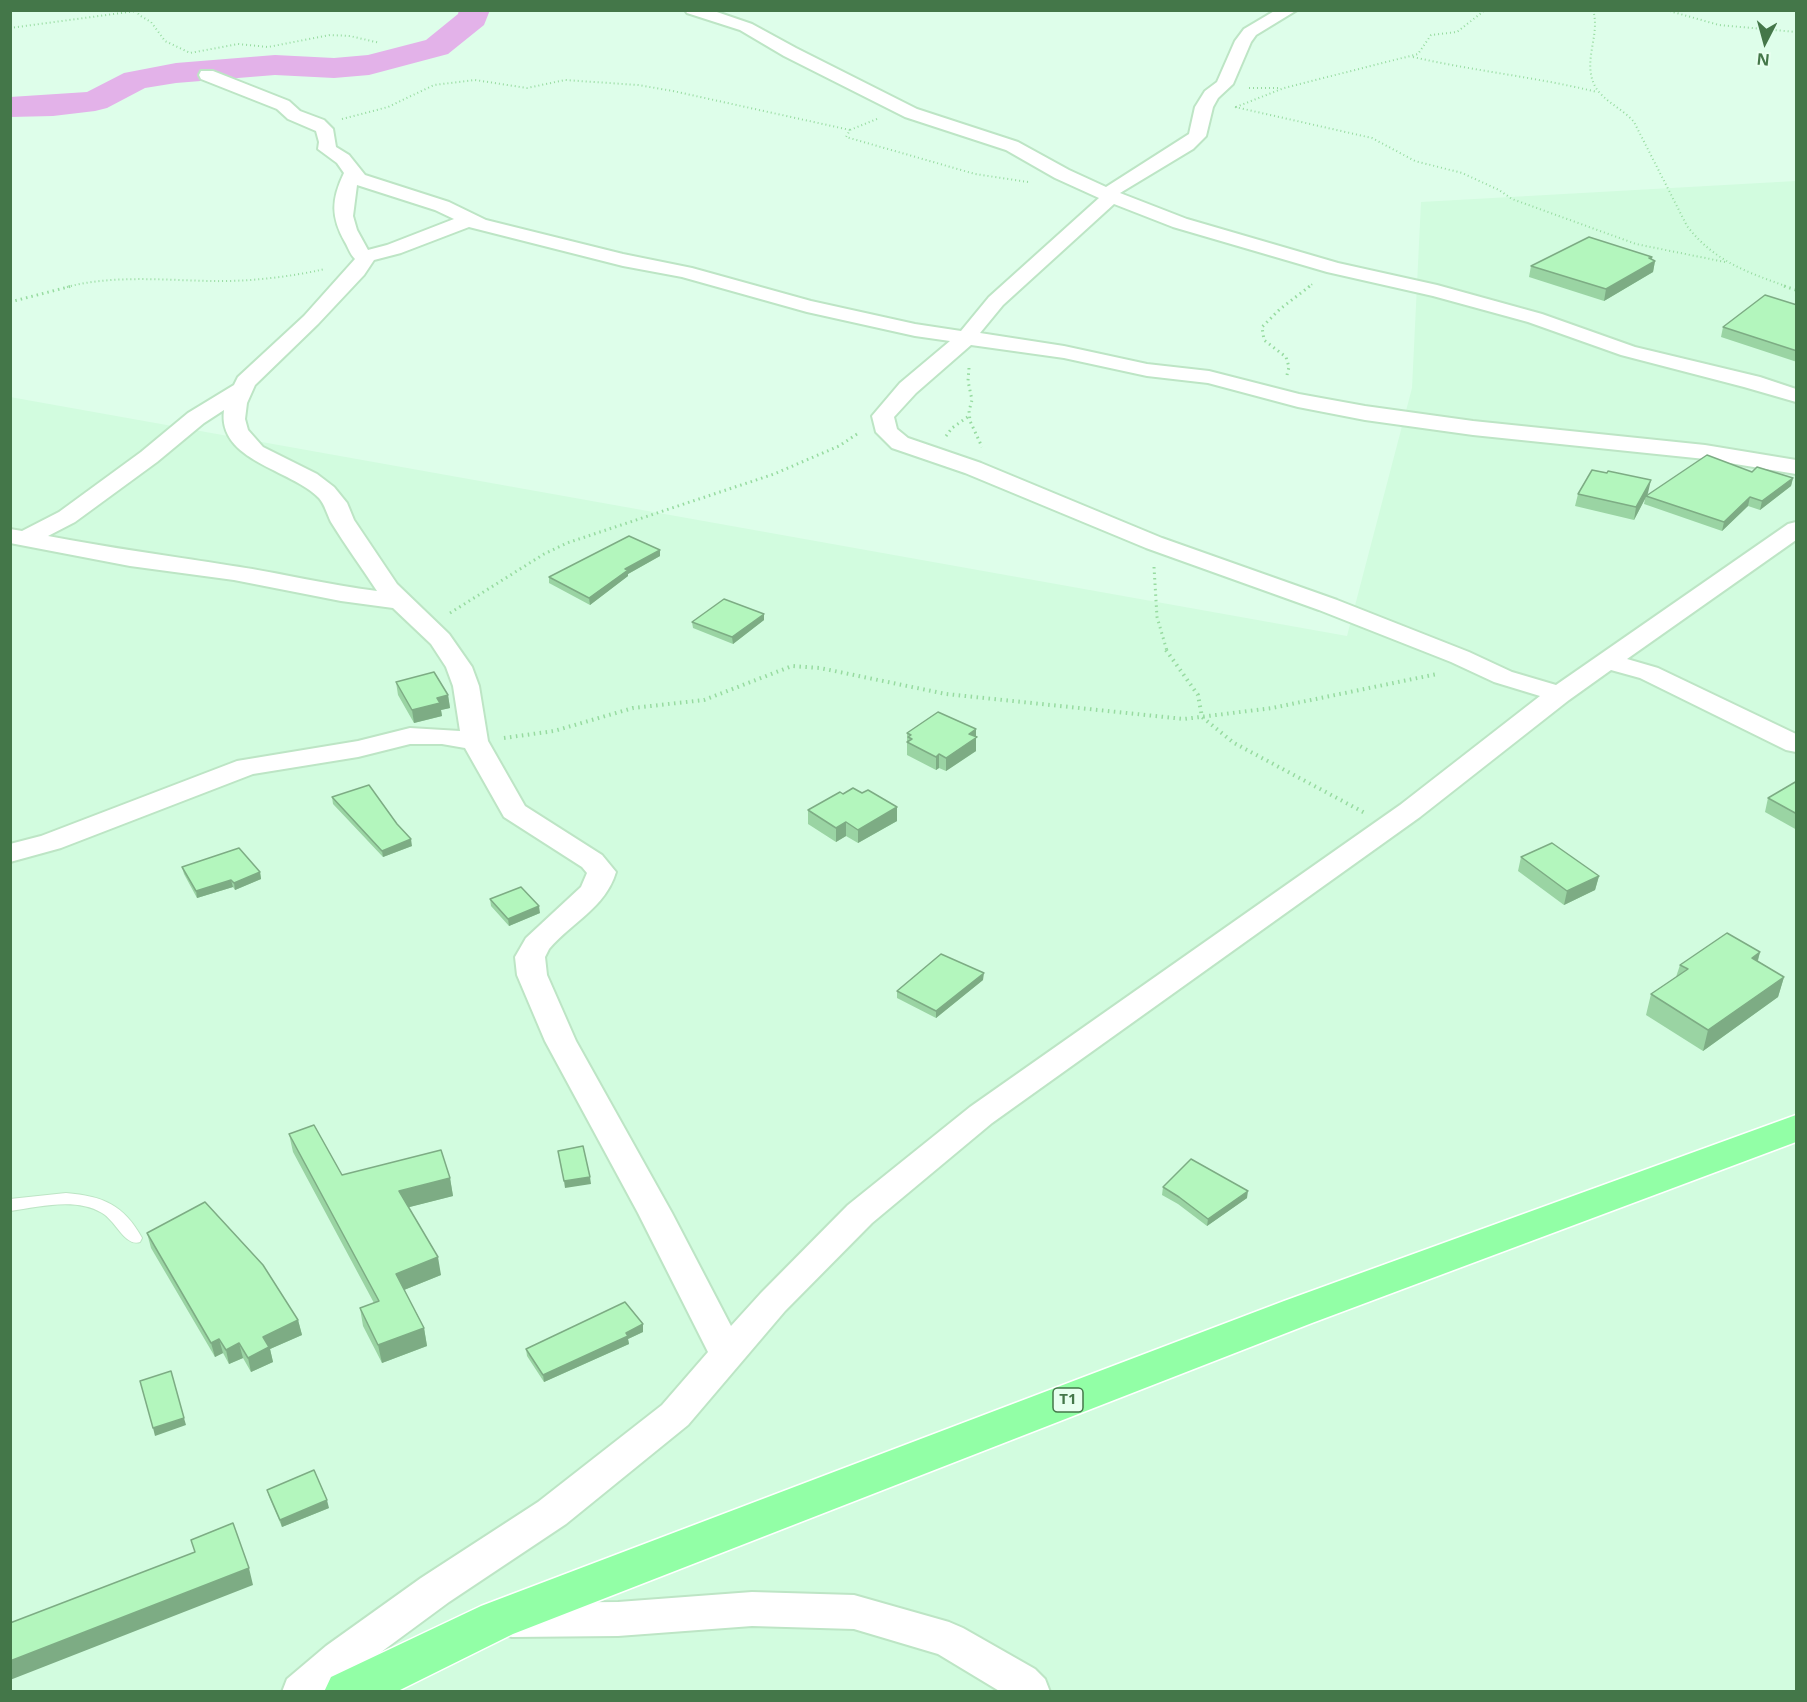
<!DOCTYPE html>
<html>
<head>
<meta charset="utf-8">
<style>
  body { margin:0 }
  #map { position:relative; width:1807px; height:1702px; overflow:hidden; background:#defeea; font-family:"Open Sans",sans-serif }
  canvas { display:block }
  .frame { position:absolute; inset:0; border:12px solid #447749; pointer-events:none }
  .north { position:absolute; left:1735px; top:12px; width:60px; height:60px; -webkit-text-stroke:4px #e7ffef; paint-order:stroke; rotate:186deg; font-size:16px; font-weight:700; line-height:24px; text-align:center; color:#447749 }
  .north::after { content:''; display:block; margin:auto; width:21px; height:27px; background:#447749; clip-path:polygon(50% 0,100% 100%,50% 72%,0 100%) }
</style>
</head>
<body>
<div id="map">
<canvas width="1807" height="1702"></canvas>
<div class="frame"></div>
<div class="north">N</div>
</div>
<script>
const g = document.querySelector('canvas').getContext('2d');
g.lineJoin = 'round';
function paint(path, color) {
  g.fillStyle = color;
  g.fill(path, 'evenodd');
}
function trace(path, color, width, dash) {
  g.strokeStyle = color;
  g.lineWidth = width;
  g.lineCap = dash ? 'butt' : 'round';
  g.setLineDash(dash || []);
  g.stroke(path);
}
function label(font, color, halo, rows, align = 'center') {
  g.font = font + ' "Open Sans",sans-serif';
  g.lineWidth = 4.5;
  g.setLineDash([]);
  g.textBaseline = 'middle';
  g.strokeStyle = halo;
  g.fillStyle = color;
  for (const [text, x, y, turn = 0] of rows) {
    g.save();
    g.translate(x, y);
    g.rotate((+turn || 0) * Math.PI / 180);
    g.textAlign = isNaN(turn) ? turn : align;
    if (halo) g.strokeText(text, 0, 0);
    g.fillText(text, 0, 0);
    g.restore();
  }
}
const residential = new Path2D(`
  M1796 181V1691H11L10 397 1347 636 1412 388 1421 202Z`);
const river = new Path2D(`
  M459 10H490L484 25 448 54 369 75 334 78 275 75 176 83 145 88 107 108 95 111 53 116 10 117V97L87 92 124 73 176 63 275 55 334 58 368 55 426 40 458 14Z`);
const pathFar2 = new Path2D(`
  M136 10 139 15 151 22 165 41 190 53 238 44 268 47 330 35 350 36 380 43
  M1593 10C1601 36 1581 62 1596 88 1605 102 1623 109 1634 122L1687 226C1715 262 1747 272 1788 287
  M1666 10 1719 25 1796 32
  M10 28 136 11
  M1413 57C1474 71 1536 77 1597 92
  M1249 88H1280
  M1235 107 1372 138 1415 161 1462 173 1499 190 1512 199 1636 244 1725 262
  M1236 107 1284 88 1418 54 1431 35 1457 32 1485 10
  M342 119 388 107 434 85 475 80 527 88 565 80 638 85 673 91 850 130
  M877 119 850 130 846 137 975 174 1028 182
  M67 287C112 275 163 280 210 281 246 282 290 277 325 269
  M1308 287 1314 283`);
const pathFar1 = new Path2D(`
  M1784 286 1796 290
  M10 302 72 286
  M969 368 968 381 972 400 969 411 970 421 982 447
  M1287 375 1289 367 1286 357 1264 340 1262 327 1280 309 1310 286
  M946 436 952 428 969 416
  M1154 567 1157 617 1167 651
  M450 613 544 554 567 543 774 474 839 446 860 432`);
const path = new Path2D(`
  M1166 650 1198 695 1202 717 1234 743 1365 813
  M504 738 554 731 633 708 704 700 792 666 820 668 946 694 1184 719 1272 708 1437 674`);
const service = new Path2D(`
  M66 1193C103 1196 124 1205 142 1238L140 1242C125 1247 116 1221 102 1213 76 1197 39 1207 10 1211V1199Z`);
const minor = new Path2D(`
  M685 10H711L752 24 796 48 917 109 1018 142 1069 170 1106 187 1189 134 1195 107 1205 91 1217 82 1235 41 1244 29 1276 10H1297L1256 35 1251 42 1233 84 1218 98 1213 107 1206 136 1193 149 1120 193 1187 219 1338 263 1437 285 1542 314 1635 347 1760 377 1796 389V402L1744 387 1621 355 1528 322 1433 296 1327 272 1173 227 1114 204 1003 305 980 333 1064 346 1147 364 1209 371 1299 394 1365 406 1473 421 1705 445 1796 460V474L1705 459 1473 435 1365 420 1298 407 1208 383 1147 376 1064 358 971 345 916 393 894 417 897 429 908 438 981 463 1162 538 1337 600 1469 652 1512 672 1556 685 1788 524 1796 522V540L1627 659 1658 668 1796 734V752L1786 750 1640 678 1611 670 1569 700 1420 817 992 1123 872 1223 785 1311 688 1425 566 1524 449 1602 354 1672 332 1692H282L287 1679 326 1646 421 1578 538 1502 662 1405 708 1352 638 1213 545 1041 517 975 515 957 526 938 581 887 587 873 582 867 504 817 465 748 442 744H410L358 757 253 774 61 848 10 862V844L41 836 237 761 358 741 410 728 460 731 453 686 446 667 431 644 393 608 341 601 234 580 130 566 10 543V529L22 531 59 512 141 452 188 413 234 385 238 377 304 316 355 259C350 254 349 249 345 242 331 217 331 200 344 173L337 163 318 149 319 142 316 131 288 119 277 109 201 79 199 75 201 71H213L289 101 300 111 324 120 333 129 336 147 349 155 365 175 449 202 486 220 623 254 692 268 811 301 915 324 961 331 989 297 1099 198 1055 178 1006 150 905 117 784 56 740 30 687 13ZM357 185 435 210 454 219 387 245 368 250 357 230 353 216ZM469 227 623 266 682 277 807 312 915 336 950 341 900 383 872 416 876 432 892 448 965 473 1146 548 1319 610 1451 662 1494 682 1540 696 1400 805 970 1107 848 1205 761 1293 731 1326 672 1213 576 1041 547 975 545 957 549 949C571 923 606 907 616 872L602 855 525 806 488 741 479 686 472 667 449 634 397 584 354 520 347 503 334 487 317 474 263 447 248 430 245 419 247 403 255 385 318 324 364 275 374 260 401 253ZM224 410C217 461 291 469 319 498 325 505 327 514 331 522 345 545 362 568 377 591 328 585 281 573 233 566 171 556 110 548 48 536L75 522 157 462 204 423Z
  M752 1592 854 1595 949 1622 963 1628 1035 1669 1045 1679 1050 1692H1001L938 1654 854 1629 752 1626 618 1636 512 1637 498 1632 492 1620 498 1608 512 1603 618 1602Z`);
const trunk = new Path2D(`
  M1796 1115V1142L1312 1323 513 1634 396 1692H324L331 1677 481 1606 1284 1301Z`);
const wall = new Path2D(`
  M1651 259 1655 261 1653 272 1604 301 1529 277 1531 266Z
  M1797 305V362L1721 337 1723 327Z
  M1752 472 1793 478 1791 486 1760 510 1748 506 1722 531 1644 504 1645 499 1634 520 1575 506 1578 494 1607 473 1648 493 1647 495Z
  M660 550V556L628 574V576L590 605 549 583V577Z
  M764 620 733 644 693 628 692 622Z
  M396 682 448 695 450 708 441 710 442 716 414 723 398 695Z
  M907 733 976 737V751L946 771 939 768 936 770 907 755Z
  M1797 781V830L1765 812 1768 798Z
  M332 797 412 846 383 857 333 804Z
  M808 810 897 821 858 843 846 836 836 842 808 824Z
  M1521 857 1599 876 1595 890 1564 905 1518 871Z
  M182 867 260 872 261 879 235 890 233 887 197 898 184 874Z
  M490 899 540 913 509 926 491 906Z
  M1760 952 1758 961 1784 977 1778 997 1703 1051 1646 1015 1651 994 1676 977 1680 965Z
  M983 980 936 1018 897 998V991Z
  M289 1134 342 1175 450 1178 453 1196 409 1207 441 1275 404 1290 424 1328 427 1346 382 1363 363 1326 360 1308 374 1303 293 1152Z
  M1163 1187 1247 1198 1207 1226 1178 1204 1162 1195Z
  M147 1233 298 1320 302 1335 270 1349 273 1362 251 1372 243 1358 229 1364 223 1353 215 1357 151 1248Z
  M643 1332 628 1339 629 1344 544 1382 527 1356 526 1349Z
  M267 1490 329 1508 282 1527 269 1497Z`);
const shadedWall = new Path2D(`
  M1652 257 1651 263 1655 261 1653 272 1604 301 1606 289Z
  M1793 478 1791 486 1760 510 1762 501Z
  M1651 480 1648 493 1634 520 1636 507Z
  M1750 497 1748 506 1722 531 1724 522Z
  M660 550V556L628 574V576L590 605 589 598 625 569Z
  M764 614V620L733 644 732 637Z
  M448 695 450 708 441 710 442 716 414 723 412 710 437 698Z
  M976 729V751L946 771V758L969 734Z
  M939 754V768L936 770V757Z
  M897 807V821L858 843V830Z
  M846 822V836L836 842V828Z
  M411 839 412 846 383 857 382 851Z
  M260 872 261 879 235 890 234 883Z
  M1599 876 1595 890 1564 905 1567 891Z
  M231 880 233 887 197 898 196 891Z
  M539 906 540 913 509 926 508 919Z
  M1760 952 1754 973 1752 958Z
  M984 973 983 980 936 1018V1011Z
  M1784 977 1778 997 1703 1051 1708 1030Z
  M590 1177 591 1184 565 1188 564 1181Z
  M450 1178 453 1196 402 1209 399 1191Z
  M1248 1191 1247 1198 1207 1226 1208 1219Z
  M438 1257 441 1275 399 1292 396 1274Z
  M298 1320 302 1335 270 1349 273 1362 251 1372 248 1358 263 1337Z
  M643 1324V1332L628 1339 629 1344 544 1382 543 1375Z
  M424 1328 427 1346 382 1363 378 1345Z
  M219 1339 223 1353 215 1357 211 1343Z
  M239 1343 243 1358 229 1364 226 1350Z
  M184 1418 186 1425 155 1436 153 1428Z
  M327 1500 329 1508 282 1527 280 1520Z
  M249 1568 253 1585 10 1680V1661Z`);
const building = new Path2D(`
  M1589 237 1652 257 1649 258 1655 261 1606 289 1531 266Z
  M1765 295 1797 305V351L1723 327Z
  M1707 455 1752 472 1757 467 1793 478 1762 501 1750 497 1724 522 1646 496Z
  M1592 470 1607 473 1608 471 1651 480 1636 507 1578 494Z
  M629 536 660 550 625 569 628 570 589 598 549 577Z
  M724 599 764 614 732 637 692 622Z
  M434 672 448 695 437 698 440 703 412 710 396 682Z
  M938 712 976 729 969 734 977 737 946 758 939 754 936 757 907 742 912 739 908 737 911 735 907 733Z
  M1797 781V814L1768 798Z
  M369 785 397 824 411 839 382 851 332 797Z
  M853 788 862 793 868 790 897 807 858 830 846 822 836 828 808 810 840 792 843 794Z
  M1552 843 1599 876 1567 891 1521 857Z
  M239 848 260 872 234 883 231 880 196 891 182 867Z
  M521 887 539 906 508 919 490 899Z
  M1727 933 1760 952 1752 958 1784 977 1708 1030 1651 994 1688 969 1680 965Z
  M941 954 984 973 936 1011 897 991Z
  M314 1125 342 1175 441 1150 450 1178 399 1191 438 1257 396 1274 424 1328 378 1345 360 1308 379 1301 289 1134Z
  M583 1146 590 1177 564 1181 558 1151Z
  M1191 1159 1248 1191 1208 1219 1179 1197 1163 1187Z
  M205 1202 263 1265 298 1320 263 1337 269 1347 248 1358 239 1343 226 1350 219 1339 211 1343 147 1233Z
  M625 1302 643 1324 626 1333 628 1336 543 1375 526 1349Z
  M171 1371 184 1418 153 1428 140 1381Z
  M314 1470 327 1500 280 1520 267 1490Z
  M233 1523 249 1568 10 1661V1623L195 1552 191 1540Z`);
const shields = [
  [1068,1400,30]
];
const shieldNames = [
  ["T1",1068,1400]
];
paint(residential, '#d2fcdf');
paint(river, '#e3b2e9');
trace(service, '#bde5c5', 2);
trace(minor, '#bde5c5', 4);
trace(trunk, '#fff', 3);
trace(pathFar2, '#97dba0', 2, [1, 3]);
trace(pathFar1, '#97dba0', 3, [1.5, 4]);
trace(path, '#97dba0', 4, [1.5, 4.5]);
paint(service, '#fff');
paint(minor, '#fff');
paint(trunk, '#92ffa6');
paint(wall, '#9ad4a3');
paint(shadedWall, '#7dac84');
paint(building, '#b3f6bd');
trace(building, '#7dac84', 1.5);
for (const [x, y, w] of shields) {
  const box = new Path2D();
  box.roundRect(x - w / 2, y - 12, w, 24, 4.5);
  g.fillStyle = '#e7ffef';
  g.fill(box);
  trace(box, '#447749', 1.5);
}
label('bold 15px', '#447749', null, shieldNames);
</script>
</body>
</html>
